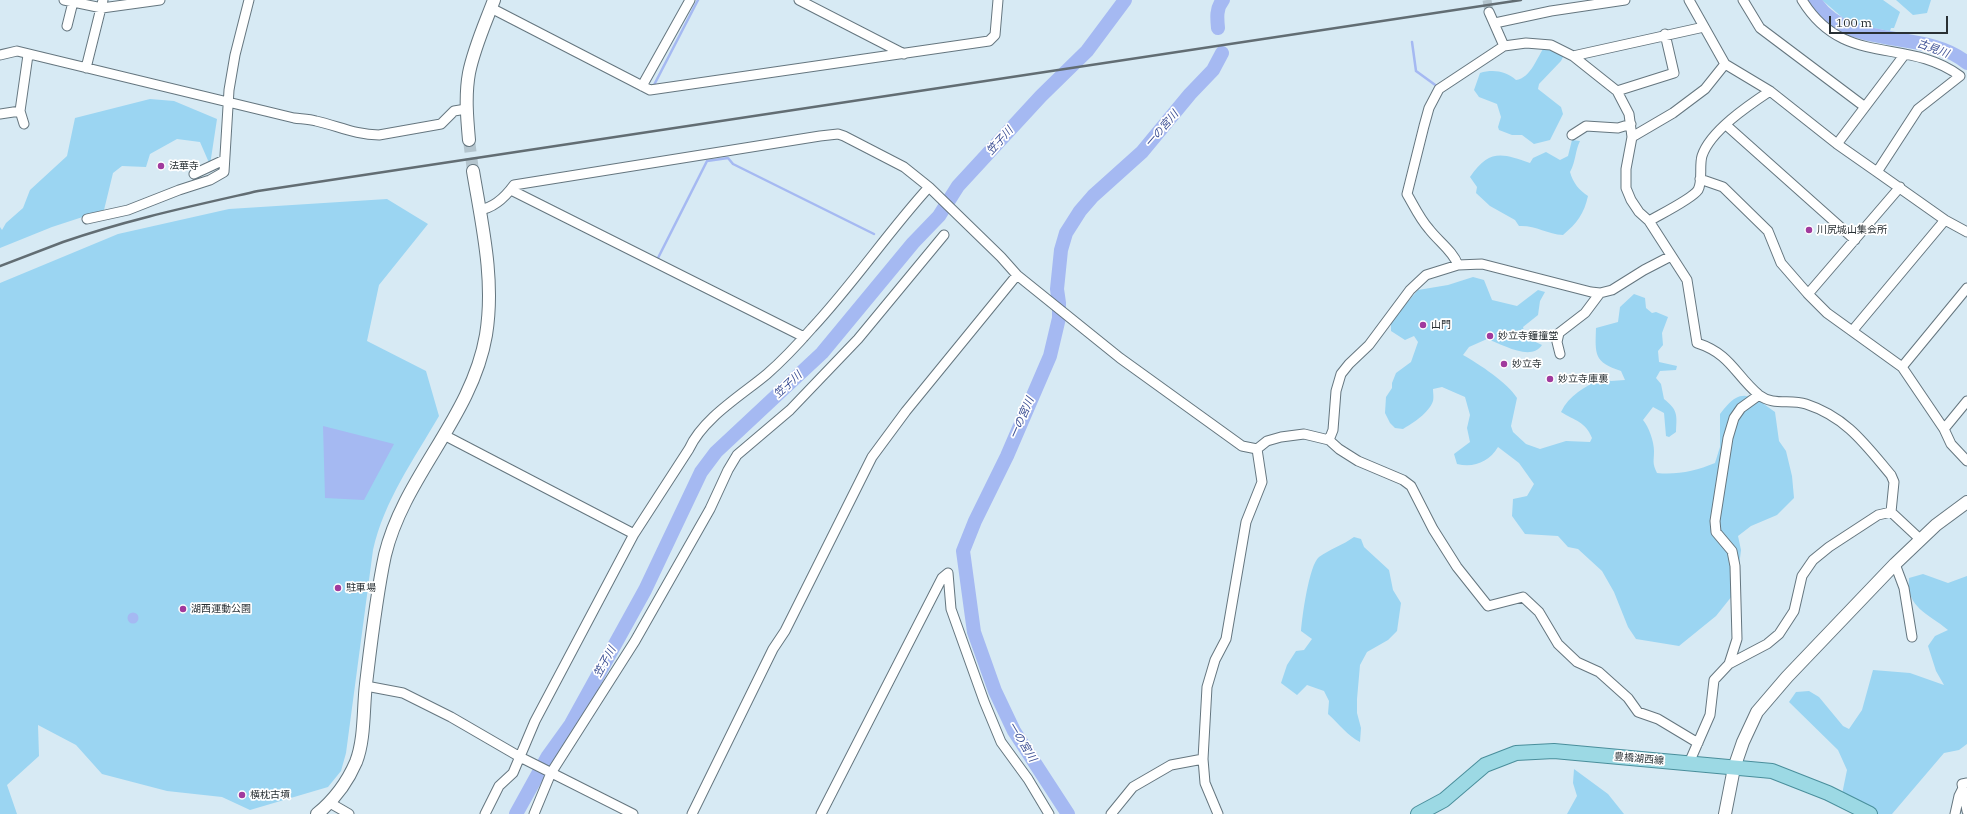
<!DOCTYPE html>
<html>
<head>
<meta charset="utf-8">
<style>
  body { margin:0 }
  #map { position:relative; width:1967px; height:814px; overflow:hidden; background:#d7eaf4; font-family:"IBM Plex Serif",serif }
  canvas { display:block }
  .scale { position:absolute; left:1829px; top:16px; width:119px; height:18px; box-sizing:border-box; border:2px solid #293034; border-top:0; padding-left:5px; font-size:12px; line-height:14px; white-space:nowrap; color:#293034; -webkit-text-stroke:3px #fff; paint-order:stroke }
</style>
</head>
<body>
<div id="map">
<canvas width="1967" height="814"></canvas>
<div class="scale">100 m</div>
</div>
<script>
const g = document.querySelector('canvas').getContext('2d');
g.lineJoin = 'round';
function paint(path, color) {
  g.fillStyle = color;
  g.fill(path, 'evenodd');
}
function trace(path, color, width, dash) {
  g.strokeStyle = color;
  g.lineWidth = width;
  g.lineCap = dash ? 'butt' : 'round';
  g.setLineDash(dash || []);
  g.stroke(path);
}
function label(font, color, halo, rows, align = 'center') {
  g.font = font + ' "IBM Plex Serif","Noto Sans JP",serif';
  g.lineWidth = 3.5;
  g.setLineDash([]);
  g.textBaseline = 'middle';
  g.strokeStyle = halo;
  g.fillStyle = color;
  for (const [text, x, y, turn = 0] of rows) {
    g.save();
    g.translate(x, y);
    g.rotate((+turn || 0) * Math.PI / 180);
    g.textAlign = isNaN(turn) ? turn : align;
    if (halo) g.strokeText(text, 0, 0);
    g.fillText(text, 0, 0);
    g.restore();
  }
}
const green = new Path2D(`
  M1822 0H1883L1900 12 1894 28H1891L1890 31 1850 24Z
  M1896 0H1931L1927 13 1913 15Z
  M1545 46 1564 55 1561 61 1539 84 1538 89 1561 107 1563 114 1550 140 1534 144 1522 135H1512L1499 130 1498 127 1501 117 1497 104 1479 97 1474 90 1480 73C1493 69 1506 71 1516 80 1531 78 1537 57 1545 46Z
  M150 99 174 101 217 119 210 165 200 142 177 139 150 154 146 167 122 166 113 173 104 210 52 227 0 248V227L2 230 6 223 23 208 30 190 67 156 75 118Z
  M1572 140 1580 141C1575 151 1576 161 1570 172 1573 183 1579 190 1588 196 1584 214 1577 223 1563 235 1547 234 1535 225 1519 226L1515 220 1490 206 1476 193 1477 187 1470 177C1489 149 1502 153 1530 163L1533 158 1546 152 1560 160 1568 156Z
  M387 199 428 224 379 285 367 341 426 371 439 416C414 459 384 501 373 550L346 753 341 771 328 787 250 810 222 797 167 791 102 774 76 745 38 725 39 756 7 785 17 814H0V283L118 234 229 209Z
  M1473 277 1484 280 1492 300 1517 306 1538 290 1545 292 1540 301 1538 315 1523 327C1525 338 1532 340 1542 345 1531 362 1502 344 1487 339L1469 347 1463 355C1479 364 1508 383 1517 398L1511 426 1513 432 1526 444 1540 449 1566 441 1590 442 1592 438C1585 421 1575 421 1561 412 1569 395 1585 387 1602 378L1611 381 1625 380 1621 371C1594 362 1595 355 1596 328L1618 322 1620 307 1634 294 1645 298 1646 308 1652 313 1656 312 1668 317 1662 333 1663 345 1658 351 1659 362 1677 366 1676 370 1660 371 1656 378 1661 384 1664 399C1678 410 1677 415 1676 432L1669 437 1666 436 1664 413 1653 407 1643 420C1649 427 1654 442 1654 451 1654 461 1652 463 1657 473 1677 475 1696 471 1715 463L1720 447V414C1724 409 1730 401 1736 398 1749 390 1765 405 1775 412L1779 441 1786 451 1792 476 1794 498 1777 515 1751 526 1738 536 1741 550 1736 591 1716 616 1679 646 1636 639 1628 627 1614 592 1602 571 1578 549 1568 547 1558 536 1525 534 1512 516 1513 499 1527 496 1534 484 1519 463 1498 447C1489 462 1474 468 1457 464L1454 454 1470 442 1467 428 1470 415 1465 397 1442 387 1433 389C1433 392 1434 398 1433 401 1429 413 1413 423 1403 429L1395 428 1390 423 1385 413 1386 397 1392 388V383L1396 373 1411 362 1418 342 1414 336 1405 340 1391 331V321L1418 290 1448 285Z
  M1354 537 1361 539 1364 547 1389 570 1393 590 1401 603 1397 631 1388 640 1367 652 1360 665 1357 699V713L1361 728 1360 742C1348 736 1339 724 1328 714L1329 701 1324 691 1307 685 1297 695 1281 683 1287 665 1296 651 1304 650 1312 639 1301 631C1302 617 1309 565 1319 557 1330 549 1343 545 1354 537Z
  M1923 574 1948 583 1967 576V744L1959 750 1944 753 1892 814H1870L1841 799 1847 770 1838 750 1789 702 1796 692 1809 691 1819 697 1843 726 1849 729 1862 710 1873 670 1910 673 1944 685 1936 671 1928 646 1935 636 1948 630C1928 613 1906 608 1909 578Z
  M1574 769 1608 794 1624 814H1567L1577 796 1573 783Z`);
const water = new Path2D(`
  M323 426 394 444 364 500 325 498Z
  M127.5 618a5.5 5.5 0 1 1 11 0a5.5 5.5 0 1 1-11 0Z`);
const stream = new Path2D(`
  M1412 42 1416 71 1438 87
  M653 87 698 0
  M657 260 707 161 728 158 733 164 874 234`);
const river = new Path2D(`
  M1814 0C1846 52 1924 27 1967 63
  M1218 28C1217 18 1216 8 1223 0
  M516 814 548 756 571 724 645 590 701 472 716 452 822 353 913 243 939 216 958 186 1041 96 1087 51 1125 0
  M1068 814 1014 731 995 691 974 632 963 551 975 521 1007 456 1050 356 1059 318V303L1057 289 1061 250 1066 233 1080 211 1093 196 1142 152 1190 94 1213 70 1222 53`);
const streetTunnel = new Path2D(`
  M1487 0 1489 12`);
const secondaryTunnel = new Path2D(`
  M469 140 473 171`);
const street = new Path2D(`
  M64 0 102 8 160 0
  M799 0 904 54
  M1689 0 1725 64 1770 91 1837 144 1877 172 1945 220 1967 232
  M1743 0 1760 28 1865 107
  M1802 0C1844 69 1906 36 1960 76L1918 109 1877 172
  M491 8 650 90 989 41 995 35 998 0
  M1489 12 1504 46
  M1495 23 1551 11 1625 0
  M67 26 73 2
  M0 55 17 51 294 118C301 119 309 119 316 121 338 126 356 135 379 135L441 124 454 111 466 109
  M1573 56 1704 27
  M86 68 103 0
  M642 86 690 0
  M1617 91 1674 73 1665 34
  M20 111 24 124
  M0 114 20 111 28 55
  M1726 125 1855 240
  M1572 135 1586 126 1618 128 1631 124
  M1632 137 1673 113 1705 89 1725 64
  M1837 144 1905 54
  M194 174 224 160
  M1700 179 1723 187 1768 231 1781 263 1808 294 1827 313 1902 367 1944 429 1951 444 1967 461
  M511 190 804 337
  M479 210C494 208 506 196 514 185L820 136 838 134 844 136 904 167 929 187 1001 257 1017 275 1120 358 1242 446 1257 449 1267 441 1281 437 1304 434 1329 440 1339 449 1358 461 1403 480 1411 486 1433 529 1457 567 1488 606 1523 597 1539 612 1558 644 1577 662 1599 672 1628 698 1638 712 1658 719 1698 743
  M87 219 128 210 179 190 210 180 224 172 229 90 235 55 249 0
  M1649 221C1659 215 1692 199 1698 190 1703 181 1699 166 1702 156 1710 131 1749 105 1770 91
  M1458 265C1453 251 1438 241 1429 229 1420 219 1414 206 1407 194L1424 126 1429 108 1439 89 1504 46 1526 43 1551 45 1573 56 1617 91 1629 114 1632 137 1626 169V188L1631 200 1639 212 1649 221 1687 280 1697 343C1731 354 1735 375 1759 395 1773 406 1790 399 1806 404 1846 417 1865 444 1891 475L1894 482 1891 512 1921 540
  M1808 294 1900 187
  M1853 330 1945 220
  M1560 354 1557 342 1559 333 1585 313 1600 293
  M1902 367 1967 288
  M1944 429 1967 401
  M444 435 634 534
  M1329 440 1333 430 1336 391 1341 374 1349 364 1369 345 1410 290 1426 275 1458 265 1482 264 1591 292 1600 293 1612 290 1644 270 1671 256
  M1895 564 1904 588 1912 637
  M948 573 951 609 984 701 1001 742 1028 779 1049 814
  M1729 664 1737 639 1735 566 1732 551 1716 532 1715 521 1728 438 1734 418 1741 408 1759 395
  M366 686 403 693 451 717 520 757 633 814
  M1689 763 1710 715 1714 680 1729 664 1767 644 1779 634 1794 611 1802 576 1813 560 1829 547 1878 515 1891 512
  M1967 783 1962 784 1967 811
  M330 803 349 814
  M485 814 499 786 513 773 535 721 634 534 689 449C703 418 742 395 767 374 783 360 798 344 812 328 854 283 888 232 929 187
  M534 814 551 773 635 641 710 509 728 470 737 455 790 410 858 339 944 235
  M692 814 773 649 785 631 872 457 906 411 1017 275
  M821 814 942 578 948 573
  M1111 814 1133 787 1171 765 1203 759
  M1218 814 1205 783 1203 759 1207 687 1215 660 1226 639 1246 522 1262 482 1257 449
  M1955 814 1959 796 1962 790`);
const secondary = new Path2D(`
  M469 140C467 118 465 95 469 73 474 48 485 24 494 0
  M317 814C334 800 347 783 356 762 365 739 363 709 366 684 371 642 376 597 385 555 404 476 472 417 486 335 495 280 482 225 473 171
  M1725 814 1734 768 1743 742 1757 712 1787 677 1895 564 1936 525 1967 502`);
const primary = new Path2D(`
  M1418 814 1444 800 1485 765 1516 753 1554 751 1772 771 1828 793 1870 814`);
const rail = new Path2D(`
  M0 266C21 258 42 250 63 242 126 220 192 206 258 191L1521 0`);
const markers = [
  [161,166,4,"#a13a9d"],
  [1809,230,4,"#a13a9d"],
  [1423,325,4,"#a13a9d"],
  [1490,336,4,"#a13a9d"],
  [1504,364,4,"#a13a9d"],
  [1550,379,4,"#a13a9d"],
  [338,588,4,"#a13a9d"],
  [183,609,4,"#a13a9d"],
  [242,795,4,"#a13a9d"]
];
const poiNames = [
  ["法華寺",169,166],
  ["川尻城山集会所",1817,230],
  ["山門",1431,325],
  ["妙立寺鐘撞堂",1498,336],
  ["妙立寺",1512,364],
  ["妙立寺庫裏",1558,379],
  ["駐車場",346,588],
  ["湖西運動公園",191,609],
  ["横枕古墳",250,795]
];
const streetNames = [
  ["豊橋湖西線",1639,759,5]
];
const waterNames = [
  ["古見川",1933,49,20],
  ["一の宮川",1162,129,-49],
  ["笠子川",1000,141,-48],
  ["笠子川",788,385,-43],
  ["一の宮川",1022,418,-66],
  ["笠子川",605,662,-61],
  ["一の宮川",1022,742,59]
];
paint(green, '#9bd5f2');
paint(water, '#a5b9f2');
trace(stream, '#a5b9f2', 2.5);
trace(river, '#a5b9f2', 14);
trace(streetTunnel, '#b4c5ce', 9, [9, 4.5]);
trace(secondaryTunnel, '#b4c5ce', 12, [12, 6]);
trace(street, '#65767f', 11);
trace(secondary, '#65767f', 14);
trace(primary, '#498e9b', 16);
trace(street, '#fff', 9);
trace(secondary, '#fff', 12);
trace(primary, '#9cd9e4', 14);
trace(rail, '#626d73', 2.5);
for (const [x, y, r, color] of markers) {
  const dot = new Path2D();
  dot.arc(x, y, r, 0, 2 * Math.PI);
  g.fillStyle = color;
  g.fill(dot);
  trace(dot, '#fff', 1.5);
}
label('10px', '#293034', '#fff', poiNames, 'left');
label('10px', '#293034', '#fff', streetNames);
label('italic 11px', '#3d5095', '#fff', waterNames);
</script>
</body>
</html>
